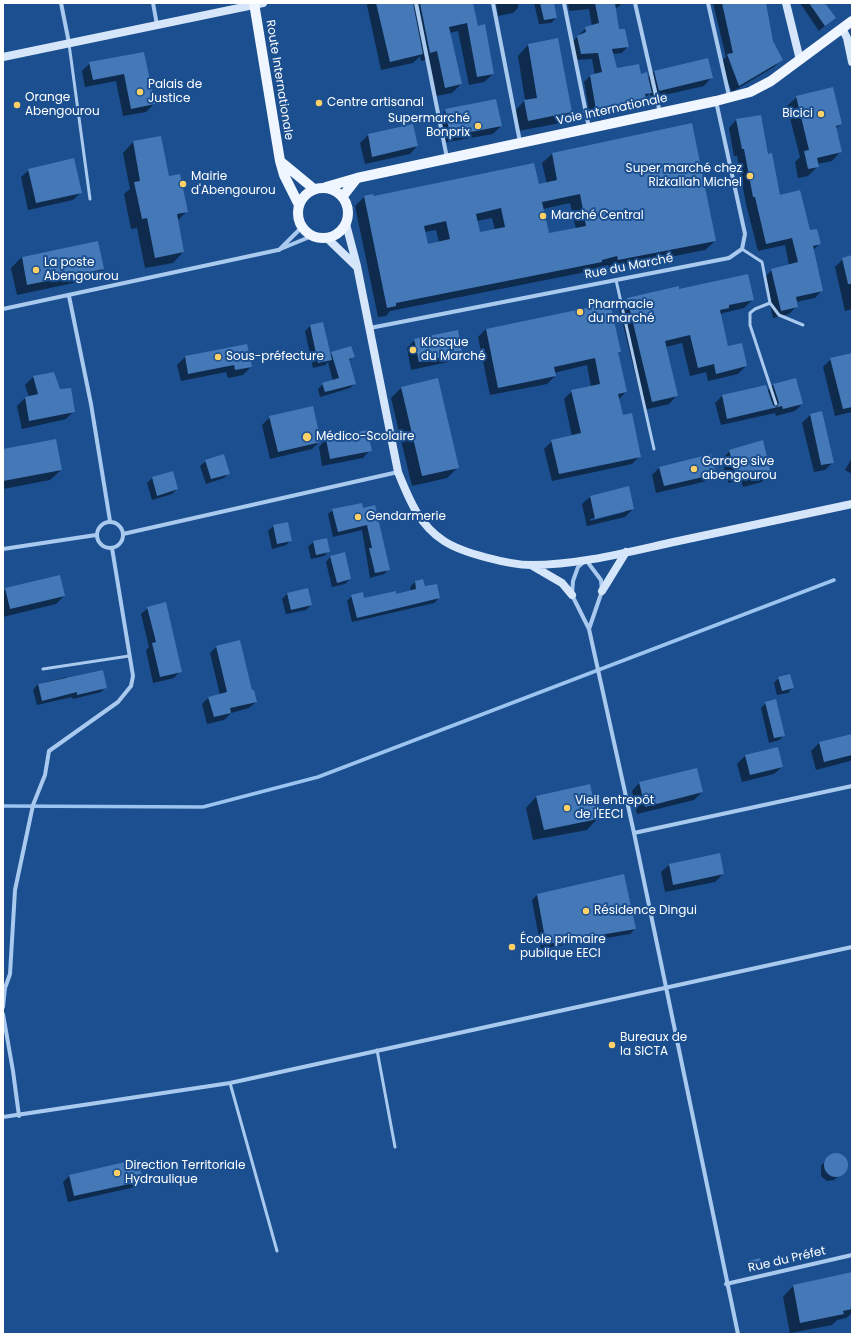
<!DOCTYPE html>
<html>
<head>
<meta charset="utf-8">
<style>
  body { margin:0 }
  #map { position:relative; width:855px; height:1337px; overflow:hidden; background:#1b4f8f; font-family:Poppins,sans-serif }
  canvas { display:block }
  .frame { position:absolute; inset:0; border:4px solid #fff; pointer-events:none }
</style>
</head>
<body>
<div id="map">
<canvas width="855" height="1337"></canvas>
<div class="frame"></div>
</div>
<script>
const g = document.querySelector('canvas').getContext('2d');
g.lineJoin = 'round';
function paint(path, color) {
  g.fillStyle = color;
  g.fill(path, 'evenodd');
}
function trace(path, color, width, dash) {
  g.strokeStyle = color;
  g.lineWidth = width;
  g.lineCap = dash ? 'butt' : 'round';
  g.setLineDash(dash || []);
  g.stroke(path);
}
function label(font, color, halo, rows, align = 'center') {
  g.font = font + ' Poppins,sans-serif';
  g.lineWidth = 4;
  g.setLineDash([]);
  g.textBaseline = 'middle';
  g.strokeStyle = halo;
  g.fillStyle = color;
  for (const [text, x, y, turn = 0] of rows) {
    g.save();
    g.translate(x, y);
    g.rotate((+turn || 0) * Math.PI / 180);
    g.textAlign = isNaN(turn) ? turn : align;
    if (halo) g.strokeText(text, 0, 0);
    g.fillText(text, 0, 0);
    g.restore();
  }
}
const shadow = new Path2D(`
  M368 3H472L478 27 493 74 484 82 469 85 458 31 449 33 461 84 452 93 436 96 428 59 421 61 420 56 413 63 381 70 367 5Z
  M496 3H518V8L513 13 498 16Z
  M534 3H553L556 18 551 23 539 24Z
  M568 3H623L615 9 618 30 628 46 622 53 612 54 616 69 648 78 654 71 711 78 704 86 651 98 650 93 638 105 590 116 584 82 590 76 595 75 592 59 575 60 571 43 586 28 592 26 589 9 569 11Z
  M713 3H765L772 41 781 60 774 67 732 92 720 62 726 57Z
  M800 3H825L834 18 819 31Z
  M528 45 571 112 560 123 518 131 514 112 525 100 518 56Z
  M144 53 154 104 146 112 123 116 116 81 85 87 82 71 90 63Z
  M797 97 841 124 835 129 841 151 832 161 817 164 818 166 808 176 798 178 795 162 800 157 787 106Z
  M446 110 501 126 493 134 442 143 438 118Z
  M736 120 768 155 779 196 820 243 813 250 822 290 815 298 796 302 797 306 789 314 773 318 764 278 772 270 789 265 785 245 758 251 746 204 737 156H734L729 128Z
  M413 125 417 146 410 154 365 164 360 143 368 135Z
  M160 137 168 177 187 211 177 221 183 252 173 263 145 268 137 228 131 229 124 194 130 189 123 153 133 142Z
  M552 154 715 241 705 250 609 269 608 265 595 268 591 271 390 311 386 316 378 317 355 206 365 196 373 198 547 184 542 163ZM570 203 576 229 548 235 543 209ZM492 218 495 230 479 233 477 221ZM436 230 439 242 427 245 425 232Z
  M29 170 81 192 73 200 28 210 21 177Z
  M98 242 103 269 92 279 17 295 11 268 22 257Z
  M852 256V309L845 311 835 267 843 259Z
  M678 290 753 299 744 308 723 313 720 315 728 347 746 366 738 374 708 381 706 372 690 376 682 343 666 347 677 395 669 404 644 410 619 308 628 299Z
  M323 323 329 355 332 353 353 357 349 361 355 383 350 388 320 397 318 389 323 384 333 381 328 362 325 365 313 368 305 331 310 326Z
  M486 329 620 351 617 354 626 392 618 400 622 416 640 456 632 464 552 481 544 449 552 441 572 436 564 399 572 391 591 387 587 365 554 373 555 376 547 384 490 395 478 337Z
  M457 331 461 353 453 361 411 370 407 348 415 340Z
  M246 345 251 367 243 375 228 378 226 372 181 381 177 365 185 357Z
  M852 355V412L835 416 823 367 831 359Z
  M53 373 59 391 74 411 66 419 22 429 17 406 25 398 29 397 25 385 33 377Z
  M796 379 802 404 795 411 776 416 775 413 721 425 715 403 722 396 765 386 767 391 773 385Z
  M401 388 458 467 447 478 412 486 391 398Z
  M810 415 833 462 825 470 814 472 802 423Z
  M270 417 320 441 312 449 270 459 262 425Z
  M326 439 370 450 363 458 322 466 319 447Z
  M762 441 770 474 762 482 743 487 741 480 728 483 722 459 730 451Z
  M3 450 61 470 50 480 3 489Z
  M852 458V474L845 470Z
  M206 461 229 473 224 478 206 484 200 466Z
  M660 467 715 473 707 481 656 493 652 475Z
  M172 472 177 489 172 494 152 500 147 483 152 478Z
  M628 488 633 509 625 517 587 526 582 504 590 497ZM625 510V512L590 521V519Z
  M361 504 389 569 384 574 370 578 362 530 333 537 328 514 333 510Z
  M273 526 291 540 286 545 272 549 268 531Z
  M313 542 329 551 324 556 311 559 308 547Z
  M331 556 350 579 345 584 332 587 326 562Z
  M415 582 439 598 434 603 352 622 347 601 352 596 363 599 395 595 411 591 410 587Z
  M6 589 64 596 56 604 3 617V592Z
  M287 594 311 605 306 610 286 614 282 599Z
  M148 608 180 671 174 678 153 683 146 650 149 647 141 614Z
  M217 646 251 692 256 702 249 708 231 713 224 720 207 724 202 704 209 697 220 695 210 653Z
  M67 677V679L106 687 101 692 73 699 72 697 37 705 33 690 38 684Z
  M779 678 793 687 788 693 777 695 774 683Z
  M766 703 784 735 779 740 769 743 761 708Z
  M852 735V759L850 761 816 770 811 751 819 743Z
  M778 748 782 767 774 774 742 782 737 764 745 756Z
  M639 783 702 792 694 800 637 814 632 791Z
  M589 786 597 819 587 830 533 840 526 808 536 797Z
  M719 854 723 874 715 882 665 892 661 872 669 865Z
  M623 876 635 929 630 934 541 949 532 900 537 895Z
  M831 1155H841L846 1160V1170L834 1180 827 1181 821 1176V1166Z
  M70 1175 142 1180 135 1187 68 1202 63 1182Z
  M749 1262 761 1267 748 1272 746 1264Z
  M852 1273V1313L846 1318 837 1320 832 1325 790 1333 783 1297 793 1286Z`);
const stream = new Path2D(`
  M3 806 203 807 318 777 834 580`);
const building = new Path2D(`
  M376 3H413L423 54 390 62Z
  M420 3H473L478 26 485 24 494 74 477 77 467 23 449 27 462 84 445 88 437 51 430 53Z
  M540 3H554L557 18 544 20Z
  M595 3H615L619 29H625L629 47 612 49 617 68 639 64 641 74 647 72 652 93 645 94 646 99 596 110 590 75 602 72 598 53 581 54 577 36 586 32 585 27 599 23Z
  M722 3H766L773 41 783 60 739 86 727 54 733 53Z
  M809 3H825L836 18 825 26Z
  M558 38 572 112 528 121 524 100 537 98 528 44Z
  M144 52 155 104 131 109 124 74 93 80 89 62Z
  M708 58 713 78 659 91 654 71Z
  M833 87 842 124 836 126 842 152 817 158 819 167 808 169 804 151 809 150 796 96Z
  M496 99 502 126 450 136 445 109Z
  M761 115 768 154 772 153 780 195 800 190 810 230 817 229 821 244 813 246 823 291 796 297 798 307 781 311 771 269 798 262 792 238 766 244 755 197H753L744 149H742L736 119Z
  M692 123 716 241 618 260 617 256 602 260V262L396 303V306L387 308 364 196 373 194 374 196 534 163 539 184 557 180 552 153ZM580 194 586 226 549 233 542 202ZM501 208 505 227 480 232 476 214ZM446 221 450 239 428 244 424 226Z
  M413 124 418 146 372 157 368 134Z
  M161 136 169 176 180 174 188 212 177 214 184 252 155 258 147 218 142 219 134 182 140 181 133 141Z
  M74 158 82 193 36 203 28 169Z
  M98 241 104 269 27 285 22 257Z
  M852 255V284H848L842 258Z
  M748 274 754 300 729 305V308L720 310 728 346 742 343 747 366 716 374 714 364 698 368 690 335 665 341 678 396 652 402 627 298 679 286V289Z
  M610 303 621 352H618L627 392 618 394 623 415 632 413 641 457 559 474 551 440 581 433 571 390 600 384 595 358 554 367 556 376 498 388 486 329Z
  M323 322 332 360 318 363 310 325Z
  M458 330 462 353 419 362 414 339Z
  M247 344 252 367 235 370 234 365 188 374 185 356Z
  M351 346 355 357 349 359 356 384 325 392 322 383 339 378 331 352Z
  M852 353V407L843 409 830 358Z
  M54 372 60 389 71 388 75 412 29 421 25 397 38 394 33 376Z
  M438 378 459 468 422 476 401 387Z
  M796 378 803 404 783 409 782 406 727 419 722 395 766 385 773 405 777 407 779 403 773 384Z
  M313 406 321 442 278 452 269 416Z
  M822 411 834 463 821 465 810 414Z
  M367 430 372 451 330 459 326 439Z
  M56 439 62 470 3 481V449Z
  M763 440 771 474 751 479 749 473 736 476 729 450Z
  M224 454 230 474 211 479 205 460Z
  M711 454 716 474 664 486 659 467Z
  M173 471 178 489 157 496 152 477Z
  M629 486 634 509 595 519 590 496Z
  M362 503 363 508 375 505 390 570 375 573 369 548H372L367 525 338 532 332 509Z
  M288 522 292 541 277 544 273 525Z
  M327 538 330 552 316 555 313 541Z
  M345 552 351 579 337 583 330 556Z
  M60 575 65 596 10 609 5 588Z
  M423 579 425 586 437 584 440 598 357 618 351 595 363 592 364 598 396 591V594L416 589 415 581Z
  M308 588 312 605 291 610 287 593Z
  M166 602 182 672 160 677 152 643 156 642 147 607Z
  M240 640 252 690H254L257 702 230 708 231 713 214 717 208 697 227 692 216 646Z
  M103 670 107 688 77 695V692L42 701 38 684Z
  M790 674 794 688 782 691 778 677Z
  M776 699 785 736 774 738 765 702Z
  M852 734V755L824 762 819 742Z
  M778 747 783 767 750 775 745 755Z
  M697 768 703 792 645 807 639 782Z
  M590 784 598 819 544 830 536 796Z
  M720 853 724 874 673 885 669 864Z
  M624 874 636 929 546 944 537 894Z
  M824 1165a12 12 0 1 1 24 0a12 12 0 1 1-24 0Z
  M138 1159 143 1181 74 1196 69 1175Z
  M760 1258 763 1268 750 1270 748 1261Z
  M852 1272V1309L843 1311 844 1314 800 1323 793 1285Z`);
const lane = new Path2D(`
  M69 44 90 199
  M742 249 762 262 770 303 779 315 803 325
  M616 280 654 449
  M770 303 755 309 750 313V325L776 404
  M43 669 129 656
  M377 1050 395 1147
  M230 1083 277 1251`);
const street = new Path2D(`
  M61 3 69 43
  M153 3 157 25
  M416 3 447 158
  M493 3 520 142
  M564 3 589 128
  M635 3 660 113
  M708 3 729 96
  M279 250 302 227
  M69 296 91 404 110 521
  M3 309 278 250 312 236
  M370 328 729 258 742 249 745 234 716 101
  M97 535a13 13 0 1 1 26 0a13 13 0 1 1-26 0Z
  M123 534 398 472
  M3 549 96 535
  M589 629 602 591 601 580 586 560 578 567 573 581 572 595 589 629 634 833 738 1334
  M634 833 852 786
  M3 1007 5 988 10 974 15 890 33 805 45 775 49 751 118 702 131 686 133 676 112 548
  M3 1014 13 1071 19 1116
  M3 1117 230 1083 852 947
  M726 1284 852 1255`);
const secondary = new Path2D(`
  M786 3 800 60
  M842 28 847 38 852 62
  M3 57 263 3
  M346 224 357 266 398 472C409 499 419 525 444 541 462 553 510 565 531 565 577 565 624 553 669 543 730 530 791 517 852 504
  M327 238 356 266
  M531 565 562 583 572 595
  M602 591 626 552`);
const primary = new Path2D(`
  M254 3 280 161 284 175 299 205
  M280 161 314 189
  M326 187 357 178 716 101 750 92 771 81 852 21
  M298 213a25 25 0 1 1 50 0a25 25 0 1 1-50 0Z
  M343 196 357 178`);
const markers = [
  [140,92,4,"#ffd166"],
  [319,103,4,"#ffd166"],
  [17,105,4,"#ffd166"],
  [821,114,4,"#ffd166"],
  [478,126,4,"#ffd166"],
  [750,176,4,"#ffd166"],
  [183,184,4,"#ffd166"],
  [543,216,4,"#ffd166"],
  [36,270,4,"#ffd166"],
  [580,312,4,"#ffd166"],
  [413,350,4,"#ffd166"],
  [218,357,4,"#ffd166"],
  [307,437,5,"#ffd166"],
  [694,469,4,"#ffd166"],
  [358,517,4,"#ffd166"],
  [567,808,4,"#ffd166"],
  [586,911,4,"#ffd166"],
  [512,947,4,"#ffd166"],
  [612,1045,4,"#ffd166"],
  [117,1173,4,"#ffd166"]
];
const streetNames = [
  ["Route Internationale",279,80,81],
  ["Voie Internationale",612,110,-12],
  ["Rue du Marché",629,267,-11],
  ["Rue du Préfet",787,1260,-13]
];
const poiNames = [
  ["Palais de",148,85],
  ["Justice",148,99],
  ["Orange",25,98],
  ["Abengourou",25,112],
  ["Centre artisanal",327,103],
  ["Bicici",813,114,"right"],
  ["Supermarché",470,119,"right"],
  ["Bonprix",470,133,"right"],
  ["Super marché chez",742,169,"right"],
  ["Rizkallah Michel",742,183,"right"],
  ["Mairie",191,177],
  ["d'Abengourou",191,191],
  ["Marché Central",551,216],
  ["La poste",44,263],
  ["Abengourou",44,277],
  ["Pharmacie",588,305],
  ["du marché",588,319],
  ["Kiosque",421,343],
  ["du Marché",421,357],
  ["Sous-préfecture",226,357],
  ["Médico-Scolaire",316,437],
  ["Garage sive",702,462],
  ["abengourou",702,476],
  ["Gendarmerie",366,517],
  ["Vieil entrepôt",575,801],
  ["de l'EECI",575,815],
  ["Résidence Dingui",594,911],
  ["École primaire",520,940],
  ["publique EECI",520,954],
  ["Bureaux de",620,1038],
  ["la SICTA",620,1052],
  ["Direction Territoriale",125,1166],
  ["Hydraulique",125,1180]
];
paint(shadow, '#0007');
trace(stream, '#9cc4f0', 3.5);
paint(building, '#4478b7');
trace(lane, '#a9c9ee', 3);
trace(street, '#a9c9ee', 4);
trace(secondary, '#d6e6fa', 8);
trace(primary, '#f0f6ff', 10);
for (const [x, y, r, color] of markers) {
  const dot = new Path2D();
  dot.arc(x, y, r, 0, 2 * Math.PI);
  g.fillStyle = color;
  g.fill(dot);
  trace(dot, '#1b4f8f', 1.5);
}
label('12px', '#fff', '#1b4f8f', streetNames);
label('12px', '#fff', '#1b4f8f', poiNames, 'left');
</script>
</body>
</html>
